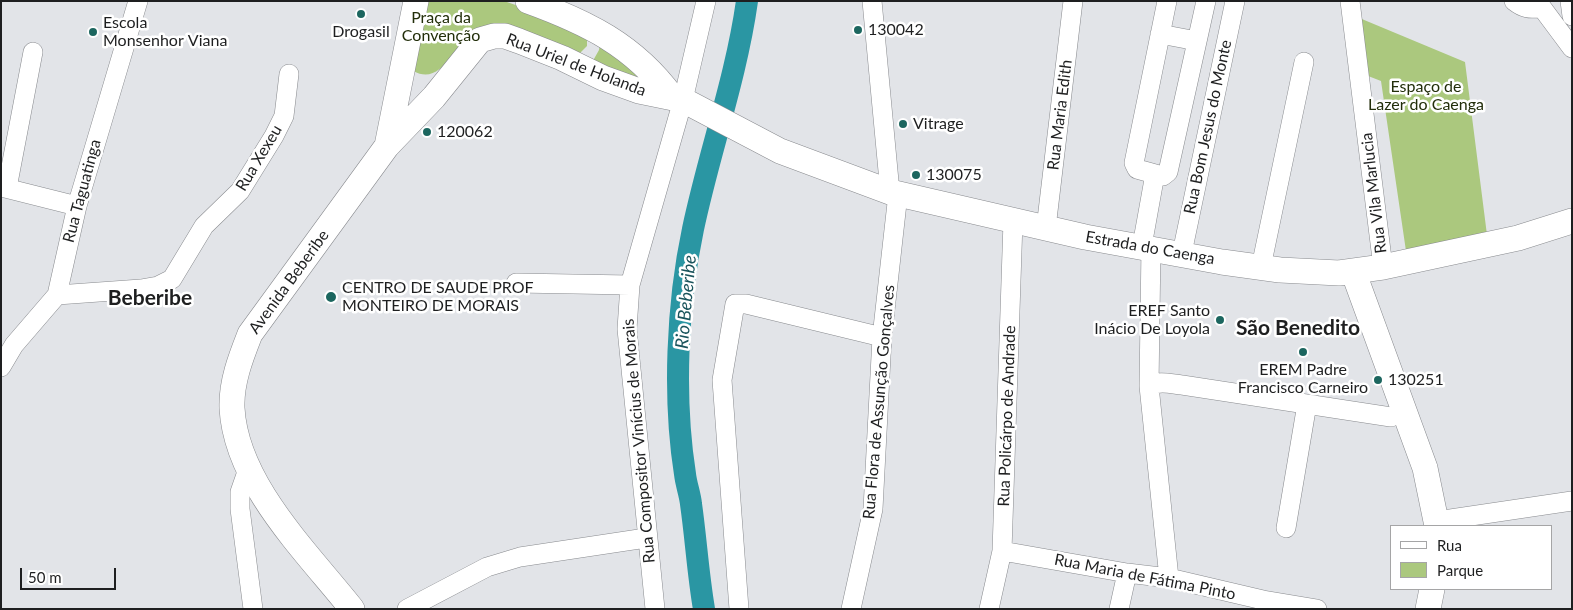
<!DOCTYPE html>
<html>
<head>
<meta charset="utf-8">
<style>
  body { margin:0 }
  #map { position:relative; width:1573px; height:610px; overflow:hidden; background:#e2e4e8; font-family:Lato,sans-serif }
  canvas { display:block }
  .frame { position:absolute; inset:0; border:2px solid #1e1f20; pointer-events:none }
  .legend { position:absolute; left:1390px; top:525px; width:162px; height:65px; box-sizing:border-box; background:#fff; border:1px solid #a5a5a6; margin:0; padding:6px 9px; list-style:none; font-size:15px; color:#1e1f20 }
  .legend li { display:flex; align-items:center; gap:10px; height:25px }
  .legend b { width:25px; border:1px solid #a5a5a6 }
  .scale { position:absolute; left:20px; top:568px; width:96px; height:22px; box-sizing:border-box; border:2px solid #1e1f20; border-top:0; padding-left:6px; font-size:15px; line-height:18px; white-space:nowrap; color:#1e1f20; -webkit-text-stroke:4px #fff; paint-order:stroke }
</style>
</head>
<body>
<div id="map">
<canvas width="1573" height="610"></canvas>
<div class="frame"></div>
<ul class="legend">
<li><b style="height:6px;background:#fff"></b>Rua</li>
<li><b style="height:14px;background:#abc87e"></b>Parque</li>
</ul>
<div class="scale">50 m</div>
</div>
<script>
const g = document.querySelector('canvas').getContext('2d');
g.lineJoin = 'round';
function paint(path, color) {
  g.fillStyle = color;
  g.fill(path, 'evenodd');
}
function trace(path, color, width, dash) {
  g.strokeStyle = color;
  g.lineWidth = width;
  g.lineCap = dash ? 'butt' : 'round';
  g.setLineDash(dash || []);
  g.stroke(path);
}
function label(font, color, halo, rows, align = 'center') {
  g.font = font + ' Lato,sans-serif';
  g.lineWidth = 5;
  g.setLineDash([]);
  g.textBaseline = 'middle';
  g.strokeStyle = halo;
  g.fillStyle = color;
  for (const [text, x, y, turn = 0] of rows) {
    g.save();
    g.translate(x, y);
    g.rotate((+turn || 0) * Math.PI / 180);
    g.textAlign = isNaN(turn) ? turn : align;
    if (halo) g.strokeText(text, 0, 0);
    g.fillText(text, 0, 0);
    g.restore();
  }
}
const green = new Path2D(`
  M421 1H504L556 19 587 39V46L579 54 473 32C453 44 443 87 413 71Z
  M1357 17 1465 62 1487 235 1406 251 1381 81 1363 74Z
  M600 42 655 88 590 66 599 50Z`);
const river = new Path2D(`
  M704 609C698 574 696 539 691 504 690 494 686 484 685 474 673 398 677 304 693 229 709 153 736 79 747 1`);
const minor = new Path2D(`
  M872 1 890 192
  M1350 1 1383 267
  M1514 1C1523 8 1530 10 1541 7
  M1537 1 1572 48
  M1570 1 1572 16
  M1160 34 1197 41
  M1155 174 1163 176 1168 172 1206 1
  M1 187 77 206
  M7 188 33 52
  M1046 228 1073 1
  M1142 246 1155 174 1137 169 1134 163 1167 1
  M1182 253 1235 1
  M1261 267 1304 62
  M516 283 630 285
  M57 295 141 289 158 286 172 279 204 226 240 191 274 136 284 116 289 74
  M1 367 14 345 57 295 77 206 138 1
  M1149 386 1151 247
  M248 469 240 492V509L253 609
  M1437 521 1572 501
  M1286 528 1307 404
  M1002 551 1127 573 1169 578 1263 600 1317 609
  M1169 578 1149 386C1159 380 1171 384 1182 385L1391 417
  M407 609 487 567 520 557 646 538
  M655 609 627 329 630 285 683 100 706 1
  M739 609 722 380 735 304H746L882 337
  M851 609 873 509 882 337 898 194
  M989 609 1002 551 1013 221
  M1119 609 1127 573`);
const major = new Path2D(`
  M528 1C586 22 634 45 672 97
  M387 146 416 1
  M1353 271 1425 468 1437 526
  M352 609C307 552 236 484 232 408 231 382 241 357 250 334L387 146 434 97 480 40 494 36H505L519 41 562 58 603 78 639 91 683 100 780 151 890 192 1085 237 1222 262 1280 270 1339 273 1383 267 1518 238 1572 221
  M1428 609 1432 589`);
const markers = [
  [361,14,5,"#1c665f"],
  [858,30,5,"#1c665f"],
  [93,32,5,"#1c665f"],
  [903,124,5,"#1c665f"],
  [427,132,5,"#1c665f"],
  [916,175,5,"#1c665f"],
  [331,297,6,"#1c665f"],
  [1220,320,5,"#1c665f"],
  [1303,352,5,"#1c665f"],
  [1378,380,5,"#1c665f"]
];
const parkNames = [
  ["Praça da",441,18],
  ["Convenção",441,36],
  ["Espaço de",1426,87],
  ["Lazer do Caenga",1426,105]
];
const poiNames = [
  ["Escola",103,23],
  ["Monsenhor Viana",103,41],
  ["130042",868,30],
  ["Drogasil",361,32,"center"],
  ["Vitrage",913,124],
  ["120062",437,132],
  ["130075",926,175],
  ["CENTRO DE SAUDE PROF",342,288],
  ["MONTEIRO DE MORAIS",342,306],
  ["EREF Santo",1210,311,"right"],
  ["Inácio De Loyola",1210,329,"right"],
  ["EREM Padre",1303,370,"center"],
  ["Francisco Carneiro",1303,388,"center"],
  ["130251",1388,380]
];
const streetNames = [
  ["Rua Uriel de Holanda",576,65,21],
  ["Rua Maria Edith",1060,115,-83],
  ["Rua Bom Jesus do Monte",1208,127,-78],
  ["Rua Xexeu",259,158,-59],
  ["Rua Taguatinga",82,191,-75],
  ["Rua Vila Marlucia",1374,193,-97],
  ["Estrada do Caenga",1150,248,10],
  ["Avenida Beberibe",289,282,-54],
  ["Rua Flora de Assunção Gonçalves",879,402,-85],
  ["Rua Policárpo de Andrade",1007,416,-88],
  ["Rua Compositor Vinícius de Morais",639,441,-95],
  ["Rua Maria de Fátima Pinto",1145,577,11]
];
const waterNames = [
  ["Rio Beberibe",686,302,-85]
];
const districtNames = [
  ["Beberibe",150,298],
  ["São Benedito",1298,328]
];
paint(green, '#abc87e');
trace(river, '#2a96a3', 22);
trace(minor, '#888a8e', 20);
trace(major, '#888a8e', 26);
trace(minor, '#fff', 19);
trace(major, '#fff', 25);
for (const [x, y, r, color] of markers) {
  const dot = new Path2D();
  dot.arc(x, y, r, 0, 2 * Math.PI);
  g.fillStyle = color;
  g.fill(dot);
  trace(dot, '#fff', 2);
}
label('16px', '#222e0a', '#fff', parkNames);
label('16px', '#1e1f20', '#fff', poiNames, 'left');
label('16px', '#1e1f20', '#fff', streetNames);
label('italic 18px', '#1a545c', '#fff', waterNames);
label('bold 21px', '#1e1f20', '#fff', districtNames);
</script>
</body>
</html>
